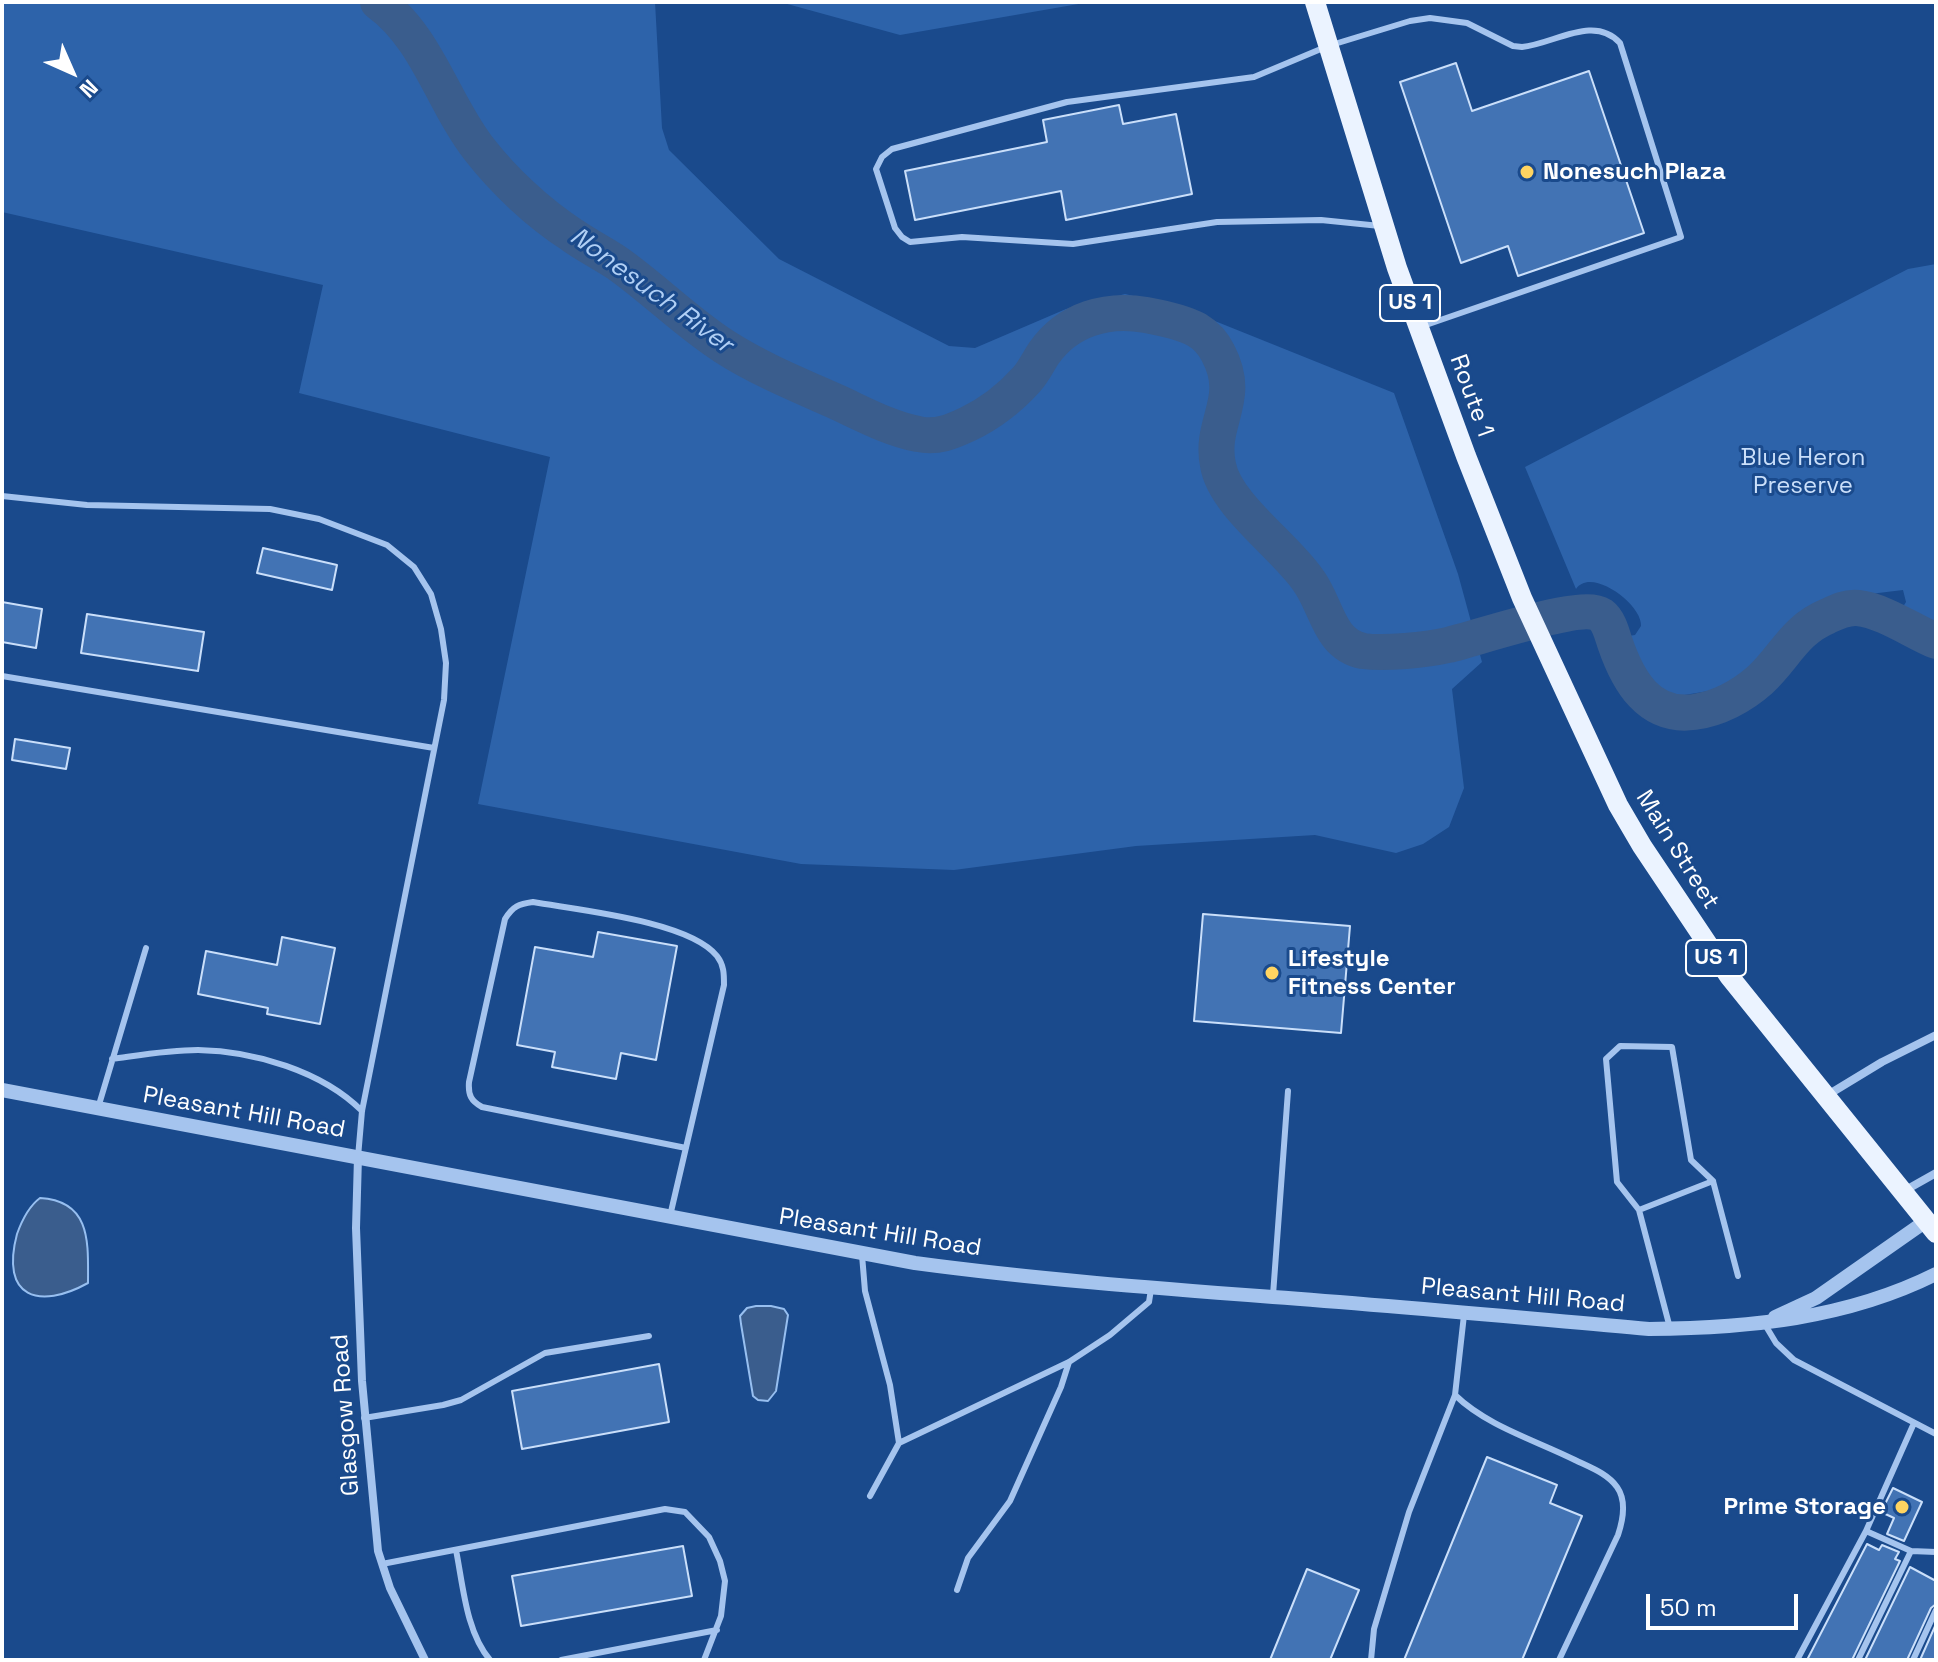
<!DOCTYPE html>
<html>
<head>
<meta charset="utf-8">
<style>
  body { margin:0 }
  #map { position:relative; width:1938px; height:1662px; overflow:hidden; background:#1a4a8c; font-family:"Space Grotesk",sans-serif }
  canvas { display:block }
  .frame { position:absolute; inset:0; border:4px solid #fff; pointer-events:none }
  .north { position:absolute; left:32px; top:32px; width:80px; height:80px; -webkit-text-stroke:6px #1a4a8c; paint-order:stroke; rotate:135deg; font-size:22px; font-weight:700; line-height:32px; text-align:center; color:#fff }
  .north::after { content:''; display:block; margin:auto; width:28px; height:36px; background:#fff; clip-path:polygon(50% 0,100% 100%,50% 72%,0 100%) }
  .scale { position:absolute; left:1646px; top:1594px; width:152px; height:36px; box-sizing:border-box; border:4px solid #fff; border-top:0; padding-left:10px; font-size:24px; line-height:28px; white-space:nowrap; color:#fff; -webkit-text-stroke:6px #1a4a8c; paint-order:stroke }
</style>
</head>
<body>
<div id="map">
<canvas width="1938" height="1662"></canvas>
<div class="frame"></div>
<div class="north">N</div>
<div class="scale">50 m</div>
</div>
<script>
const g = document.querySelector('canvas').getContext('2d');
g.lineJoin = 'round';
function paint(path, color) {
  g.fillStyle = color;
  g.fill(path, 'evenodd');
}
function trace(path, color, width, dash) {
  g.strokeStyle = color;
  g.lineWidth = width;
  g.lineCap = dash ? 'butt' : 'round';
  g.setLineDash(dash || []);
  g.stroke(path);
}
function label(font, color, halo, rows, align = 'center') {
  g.font = font + ' "Space Grotesk",sans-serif';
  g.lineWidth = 6;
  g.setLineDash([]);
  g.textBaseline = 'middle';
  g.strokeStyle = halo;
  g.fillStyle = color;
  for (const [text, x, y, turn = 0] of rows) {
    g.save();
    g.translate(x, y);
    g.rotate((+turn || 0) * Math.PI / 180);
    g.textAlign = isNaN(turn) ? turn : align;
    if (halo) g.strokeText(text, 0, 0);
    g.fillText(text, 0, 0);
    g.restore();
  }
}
const green = new Path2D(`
  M2 2H655L662 128 669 150 779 259 949 346 975 348 1066 309 1125 294 1180 307 1394 393 1458 574 1482 662 1452 689 1464 788 1449 827 1423 844 1396 853 1315 835 1136 846 954 870 801 864 478 804 550 457 299 393 323 285 2 212Z
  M780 2H1090L900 35Z
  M1936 264V631C1923 626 1905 625 1901 610L1906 602 1903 590 1870 594 1831 607 1814 604 1798 613 1770 659 1740 682 1727 688 1672 697 1653 692 1639 677 1642 674 1641 668 1632 661 1620 643 1622 637 1635 635 1641 626C1643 605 1591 566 1576 589L1525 467 1908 269Z`);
const water = new Path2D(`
  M40 1198C92 1201 88 1244 88 1283 39 1310 0 1298 17 1234 22 1220 28 1207 40 1198Z
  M756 1306H771L784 1309 788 1315 776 1391 768 1401 758 1400 753 1396 741 1324 740 1316 747 1308Z`);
const river = new Path2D(`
  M378 2C427 37 443 103 479 149 504 181 538 213 572 235 586 245 602 253 617 263 654 289 687 323 725 347 761 370 801 386 839 403 865 415 891 429 918 434 937 438 951 432 968 424 991 413 1010 398 1027 379 1034 371 1038 362 1044 353 1068 319 1107 308 1146 315 1163 318 1182 322 1197 330 1207 336 1213 343 1218 353 1243 400 1209 421 1218 465 1225 505 1285 546 1308 580 1327 605 1328 644 1363 651 1385 654 1426 650 1448 645 1475 639 1581 602 1601 615 1609 621 1612 634 1615 643 1628 681 1649 718 1694 712 1718 709 1742 696 1760 680 1785 657 1794 630 1828 616 1838 611 1847 607 1858 608 1884 611 1912 631 1936 641`);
const building = new Path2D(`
  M1456 63 1472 111 1589 71 1644 233 1518 276 1508 246 1461 263 1400 82Z
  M1119 105 1123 124 1176 114 1192 194 1066 220 1061 191 915 220 905 171 1047 142 1043 120Z
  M263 548 337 565 332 590 257 573Z
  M2 602 42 609 36 648 2 642Z
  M87 614 204 632 198 671 81 653Z
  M15 739 70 748 66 769 12 760Z
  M1203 914 1350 926 1341 1033 1194 1021Z
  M598 932 677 946 656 1060 621 1053 616 1079 552 1067 555 1052 517 1045 535 947 593 957Z
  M282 937 335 948 320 1024 267 1014 268 1008 198 994 206 951 277 965Z
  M659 1364 669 1422 522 1449 512 1391Z
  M1487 1457 1557 1485 1550 1503 1582 1516 1522 1660H1404Z
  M1893 1488 1922 1502 1904 1541 1887 1534 1894 1518 1881 1512Z
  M1867 1544 1879 1550 1882 1545 1899 1552 1895 1559 1900 1561 1852 1660H1807Z
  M683 1546 692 1596 521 1626 512 1576Z
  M1910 1567 1936 1581V1604L1931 1608 1907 1660H1865Z
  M1307 1569 1359 1590 1330 1660H1270Z
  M1936 1624V1660H1920Z`);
const service = new Path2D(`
  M1380 226 1321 220 1217 222 1073 244 962 237 910 242 902 237 895 228 876 169 882 157 892 149 1067 102 1254 77 1328 46 1410 21 1430 18 1467 23 1513 46 1522 47C1554 44 1594 14 1620 43L1681 237 1423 326
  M2 496 87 505 270 509 319 519 387 545 414 567 431 594 441 629 446 663 444 700 362 1111 358 1157
  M2 676 434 748
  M112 1059C141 1055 169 1050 198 1050 254 1051 322 1071 362 1111
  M98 1108 146 948
  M1639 1210 1713 1181 1738 1276
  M670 1216 724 985C724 974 724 965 717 956 689 921 578 910 533 902 519 904 513 906 505 919L469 1082C468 1095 471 1101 482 1107L686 1148
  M862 1255 865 1291 890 1385 899 1443
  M1273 1295 1288 1091
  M1464 1315 1455 1395C1487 1426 1535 1440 1575 1460 1589 1467 1607 1473 1617 1487 1627 1501 1623 1520 1618 1535L1559 1660
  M1764 1323 1776 1343 1794 1360 1936 1434
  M1670 1328 1639 1210 1617 1182 1606 1059 1620 1046 1672 1047 1691 1160 1713 1181
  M364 1418 443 1405 461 1400 545 1353 649 1336
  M1914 1423 1866 1531 1911 1551 1936 1552
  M870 1496 899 1443 1069 1362 1110 1335 1149 1302 1151 1289
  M456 1550C463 1585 466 1632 490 1660
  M382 1564 665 1509 685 1512 709 1537 720 1561 725 1581 721 1616 704 1660
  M957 1590 968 1558 1010 1501 1061 1387 1069 1362
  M561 1660 717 1630
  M1371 1660 1374 1629 1409 1512 1455 1395
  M1797 1660 1866 1531
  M1858 1660 1911 1551
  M1913 1660 1936 1610`);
const minor = new Path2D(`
  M1826 1096 1882 1062 1936 1035
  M358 1157 356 1228 362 1381 378 1551 390 1588 425 1660
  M1904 1191 1936 1173`);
const tertiary = new Path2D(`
  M2 1090 915 1263C1034 1279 1153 1288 1273 1297 1398 1306 1523 1318 1649 1329 1748 1328 1846 1319 1936 1274
  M1775 1317 1816 1298 1926 1221`);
const primary = new Path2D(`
  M1315 2 1397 268 1466 456 1522 598 1618 805 1642 846 1729 976 1936 1233`);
const markers = [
  [1527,172,8,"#ffd461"],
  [1272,973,8,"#ffd461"],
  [1902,1507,8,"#ffd461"]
];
const shields = [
  [1410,303,60],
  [1716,958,60]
];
const shieldNames = [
  ["US 1",1410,303],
  ["US 1",1716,958]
];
const poiNames = [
  ["Nonesuch Plaza",1543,172],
  ["Lifestyle",1288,959],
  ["Fitness Center",1288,987],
  ["Prime Storage",1886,1507,"right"]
];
const streetNames = [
  ["Route 1",1471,396,70],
  ["Main Street",1677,850,58],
  ["Pleasant Hill Road",244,1113,10],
  ["Pleasant Hill Road",880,1233,9],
  ["Pleasant Hill Road",1523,1296,5],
  ["Glasgow Road",346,1415,-94]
];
const parkNames = [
  ["Blue Heron",1803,458],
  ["Preserve",1803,486]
];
const waterNames = [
  ["Nonesuch River",651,291,36]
];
paint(green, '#2d63aa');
paint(water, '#3a5d8d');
trace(water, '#97bff0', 2);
trace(river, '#3a5d8d', 36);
paint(building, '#4273b4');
trace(building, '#cadffa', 2);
trace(service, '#a5c4ee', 6);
trace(minor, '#a5c4ee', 8);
trace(tertiary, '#a5c4ee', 14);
trace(primary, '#ebf3ff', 20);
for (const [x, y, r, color] of markers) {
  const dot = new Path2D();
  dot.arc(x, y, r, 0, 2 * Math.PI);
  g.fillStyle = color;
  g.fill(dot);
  trace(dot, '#1a4a8c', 3);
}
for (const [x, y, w] of shields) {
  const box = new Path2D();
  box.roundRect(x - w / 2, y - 18, w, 36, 6);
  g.fillStyle = '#1a4a8c';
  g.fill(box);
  trace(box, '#fff', 2);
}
label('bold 22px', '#fff', null, shieldNames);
label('bold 24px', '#fff', '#1a4a8c', poiNames, 'left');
label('24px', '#fff', '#1a4a8c', streetNames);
label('24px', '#cadffa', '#1a4a8c', parkNames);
label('italic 26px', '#b0cff5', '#1a4a8c', waterNames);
</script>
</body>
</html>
